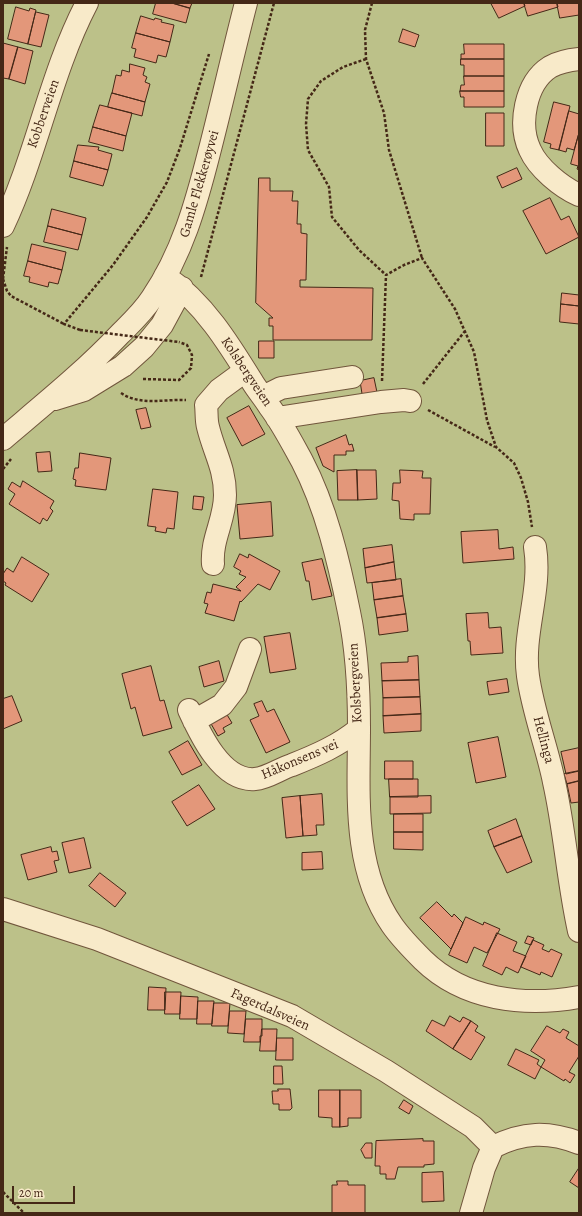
<!DOCTYPE html>
<html>
<head>
<meta charset="utf-8">
<style>
  body { margin:0 }
  #map { position:relative; width:582px; height:1216px; overflow:hidden; background:#f4deac; font-family:Alegreya,serif }
  canvas { display:block }
  .frame { position:absolute; inset:0; border:4px solid #452817; pointer-events:none }
  .scale { position:absolute; left:12px; top:1186px; width:63px; height:18px; box-sizing:border-box; border:2px solid #452817; border-top:0; padding-left:5px; font-size:12px; line-height:14px; white-space:nowrap; color:#452817; -webkit-text-stroke:3px #f8eac9; paint-order:stroke }
</style>
</head>
<body>
<div id="map">
<canvas width="582" height="1216"></canvas>
<div class="frame"></div>
<div class="scale">20 m</div>
</div>
<script>
const g = document.querySelector('canvas').getContext('2d');
g.lineJoin = 'round';
function paint(path, color) {
  g.fillStyle = color;
  g.fill(path, 'evenodd');
}
function trace(path, color, width, dash) {
  g.strokeStyle = color;
  g.lineWidth = width;
  g.lineCap = dash ? 'butt' : 'round';
  g.setLineDash(dash || []);
  g.stroke(path);
}
function label(font, color, halo, rows, align = 'center') {
  g.font = font + ' Alegreya,serif';
  g.lineWidth = 4;
  g.setLineDash([]);
  g.textBaseline = 'middle';
  g.strokeStyle = halo;
  g.fillStyle = color;
  for (const [text, x, y, turn = 0] of rows) {
    g.save();
    g.translate(x, y);
    g.rotate((+turn || 0) * Math.PI / 180);
    g.textAlign = isNaN(turn) ? turn : align;
    if (halo) g.strokeText(text, 0, 0);
    g.fillText(text, 0, 0);
    g.restore();
  }
}
const green = new Path2D(`
  M3 3H579V1213H3Z`);
const building = new Path2D(`
  M156 3H172L190 8 186 23 153 14Z
  M172 3H192L190 8Z
  M491 3H524L525 6 499 18Z
  M524 3H557L558 7 528 16Z
  M557 3H579V15L560 18Z
  M16 7 29 11 30 8 36 10 28 44 8 39Z
  M36 12 49 15 41 47 28 44Z
  M141 16 154 20 155 18 162 20 161 22 174 25 170 42 136 33Z
  M403 29 419 35 415 47 399 42Z
  M136 33 170 42 166 57 158 55 156 63 134 57 136 49 132 48Z
  M3 43 18 47 9 79 3 78Z
  M464 44H504V59H461V54H464Z
  M18 47 33 51 25 84 9 79Z
  M461 59H504V76H464V65H461Z
  M130 64 145 68 143 75 147 77 145 82 150 84 145 102 112 93 116 75 121 76 122 70 129 72Z
  M464 76H504V91H460L461 85H464Z
  M460 91H504V107H464V97H461Z
  M112 93 145 102 142 116 108 107Z
  M554 102 570 106 559 150 550 148 551 144 544 142Z
  M100 105 132 113 126 136 93 127Z
  M569 111 579 114V133L574 150 567 148 566 152 559 150Z
  M486 113H504V146H486Z
  M93 127 126 136 123 151 89 142Z
  M579 133V170L577 169 578 166 571 164Z
  M78 145 99 147 98 150 112 154 108 170 74 161Z
  M74 161 108 170 103 186 70 177Z
  M517 168 522 179 502 188 497 177Z
  M259 178H270V191H293L292 201H298L297 224H301V233L307 234 306 280H300V287L373 288 372 340H273V326H269V318H273L256 303Z
  M550 198 561 220 569 216 579 237 546 254 523 211Z
  M52 209 86 218 82 235 48 226Z
  M48 226 82 235 78 250 44 242Z
  M32 244 66 252 62 270 28 261Z
  M28 261 62 270 58 284 49 282 48 287 29 282 30 277 24 276Z
  M562 293 579 295V306L561 304Z
  M561 304 579 306V324L560 322Z
  M259 341H274V358H259Z
  M374 378 378 397 363 400 360 381Z
  M249 406 265 434 242 446 227 418Z
  M146 408 151 427 141 429 136 410Z
  M346 435 349 445 352 444 354 451H346V455H334V472L323 466 316 448Z
  M50 452 52 471 38 472 36 453Z
  M80 453 111 458 106 490 75 486 76 480 73 479 75 468H78Z
  M357 470 358 500H338L337 471Z
  M357 470H376L377 499 358 500Z
  M400 470 423 471 422 478H431L430 514H414V520L400 519 399 501 392 500 393 483H400Z
  M23 481 54 501 50 508 53 511 47 521 43 518 40 524 9 504 15 494 8 489 12 482 20 487Z
  M153 489 178 492 174 529 167 528 166 533 155 531 156 527 148 526Z
  M194 496 204 497 202 510 193 509Z
  M271 502 273 536 240 539 237 505Z
  M498 530 499 549 513 547 514 559 463 563 461 532Z
  M392 545 394 562 365 568 363 549Z
  M240 554 248 558 249 554 280 571 270 590 258 584 241 602 240 601 234 621 205 613 208 604 204 603 207 592 211 593 213 584 241 591 236 587 246 577 239 574 241 571 234 567Z
  M22 557 49 574 32 602 5 585 6 583 3 581V574L7 568 13 572Z
  M322 559 332 596 312 600 309 581H306L302 563Z
  M394 562 396 580 367 583 365 568Z
  M401 579 403 596 374 600 372 583Z
  M403 596 406 614 377 618 374 600Z
  M488 613 489 628 501 627 503 653 471 655 470 641H468L466 614Z
  M406 614 408 631 379 635 377 618Z
  M290 633 296 669 270 673 264 637Z
  M418 656 419 680 382 681 381 663 408 662V657Z
  M219 661 224 681 204 687 199 667Z
  M151 666 160 701 164 700 172 728 143 736 135 707 131 709 122 674Z
  M507 679 509 692 489 695 487 682Z
  M419 680 420 697 383 698 382 681Z
  M12 696 22 721 3 729V699Z
  M420 697 421 714 383 716V698Z
  M262 701 267 712 274 709 290 742 266 753 250 720 259 716 254 704Z
  M226 713 232 723 223 728 225 732 218 736 210 722Z
  M421 714V731L384 733 383 716Z
  M498 737 506 777 476 783 468 743Z
  M188 741 202 765 182 775 169 752Z
  M579 748V771L566 774 561 752Z
  M385 761H413V779H385Z
  M579 771V781L567 784 564 774Z
  M389 779H418V797H390Z
  M579 781V802L571 803 567 784Z
  M199 785 215 809 187 826 172 802Z
  M322 794 324 825H316L317 835 303 836 300 796Z
  M300 796 303 836 286 838 282 798Z
  M431 796V813L390 814V797Z
  M394 814H423V832H394Z
  M516 819 522 836 494 847 488 831Z
  M394 832H423V850L394 849Z
  M522 836 532 862 507 873 494 847Z
  M84 838 91 868 69 873 62 843Z
  M51 847 52 852 57 851 59 860 54 861 57 872 28 880 21 855Z
  M322 852 323 869 302 870V853Z
  M100 873 126 893 115 907 89 886Z
  M437 902 452 917 454 914 463 923 451 949 420 918Z
  M466 917 483 925 484 922 500 929 487 953 474 947 467 963 449 955Z
  M497 933 517 942 513 951 526 956 518 973 506 967 502 975 483 966Z
  M528 936 534 938 531 945 525 943Z
  M533 940 544 945 542 949 549 952 551 949 562 954 552 977 541 972 540 975 521 967Z
  M149 987 166 988 165 1010H148Z
  M165 992H181L180 1014H165Z
  M181 996 198 997 197 1019H180Z
  M198 1001H214L212 1024H197Z
  M214 1003H230L228 1026H212Z
  M230 1011H246L244 1034 228 1033Z
  M450 1016 460 1022 463 1017 471 1021 453 1049 426 1031 432 1020 444 1026Z
  M246 1019H262V1036H260V1042H244Z
  M471 1021 478 1026 475 1031 485 1037 471 1060 453 1049Z
  M547 1026 560 1033 563 1029 569 1032 566 1038 579 1046V1056L569 1072 575 1075 570 1083 565 1079 564 1081 541 1067 545 1060 531 1051Z
  M262 1029H277L276 1051H260Z
  M277 1038H293V1060H276Z
  M516 1049 539 1060 537 1064 541 1067 535 1079 508 1065Z
  M274 1066H282L283 1084H274Z
  M278 1089H290L292 1108 290 1110H279V1104H273L272 1091H278Z
  M319 1090H340V1127H332V1118L319 1117Z
  M340 1090H361V1118H348V1126L340 1127Z
  M404 1100 413 1106 409 1114 399 1108Z
  M423 1139V1141H434V1164L424 1165V1167H398L395 1179H386V1174H380V1166H375L376 1141Z
  M366 1143H372V1158H365L361 1150Z
  M579 1168V1188L570 1182Z
  M443 1172 444 1201 422 1202V1173Z
  M337 1181H348V1185H365V1213H332V1185H337Z`);
const path = new Path2D(`
  M372 3 365 30 366 59 384 113 389 150 422 258
  M366 59 343 67 321 81 308 99 306 124 308 150 329 187 332 217 359 250 386 275
  M201 277 274 3
  M3 279 7 291 11 296 64 324
  M3 279 7 247
  M80 330 64 324 113 265 147 217 167 182 180 148 209 54
  M143 379 179 380 191 368 192 355 187 345 179 342
  M382 381 386 275 404 265 422 258 455 309 474 352 487 420 496 447 514 463 521 478 528 502 532 527
  M423 384 465 331
  M121 393C140 406 164 399 186 400
  M428 410 495 447
  M3 469 11 459
  M3 1192 24 1213`);
const minor = new Path2D(`
  M579 59C569 60 559 62 550 67 525 83 518 125 530 150 538 168 561 187 579 195
  M3 226C37 154 50 74 87 3
  M165 276C204 303 229 344 253 383 258 391 264 398 269 406 282 423 292 443 302 461 326 507 339 562 349 612 357 650 359 689 359 727 359 794 352 867 392 925 401 938 412 949 423 960 464 1000 524 1007 579 997
  M263 397 281 388 352 377
  M55 399 84 390 123 366 144 347 162 325 182 288
  M277 418 381 402 404 400 410 401
  M3 439C43 405 84 372 120 334 131 323 143 312 152 298 182 254 196 204 209 153 222 103 233 53 246 3
  M535 547C542 591 522 633 528 676 533 712 547 747 554 782 565 831 568 882 579 931
  M213 564C211 539 225 520 225 495 225 468 214 452 208 427 206 420 207 412 206 405L219 390 245 371
  M189 710C200 734 222 782 255 779 268 778 279 769 292 765 317 755 338 746 359 729
  M194 721 222 705 236 687 250 649
  M3 909 97 939 292 1016 386 1071 473 1127 493 1147 484 1168 471 1213
  M493 1147C523 1132 548 1131 579 1143`);
const pathBridge = new Path2D(`
  M80 330 179 342`);
const streetNames = [
  ["Kobberveien",44,114,-71],
  ["Gamle Flekkerøyvei",200,184,-74],
  ["Kolsbergveien",246,372,56],
  ["Kolsbergveien",356,683,-93],
  ["Hellinga",543,740,75],
  ["Håkonsens vei",300,760,-23],
  ["Fagerdalsveien",270,1010,24]
];
paint(green, '#bcc189');
paint(building, '#e3977a');
trace(building, '#452817', 1);
trace(minor, '#71563c', 24);
trace(path, '#452817', 2.5, [3, 2]);
trace(minor, '#f8eac9', 22);
trace(pathBridge, '#452817', 2.5, [3, 2]);
label('14px', '#452817', '#f8eac9', streetNames);
</script>
</body>
</html>
